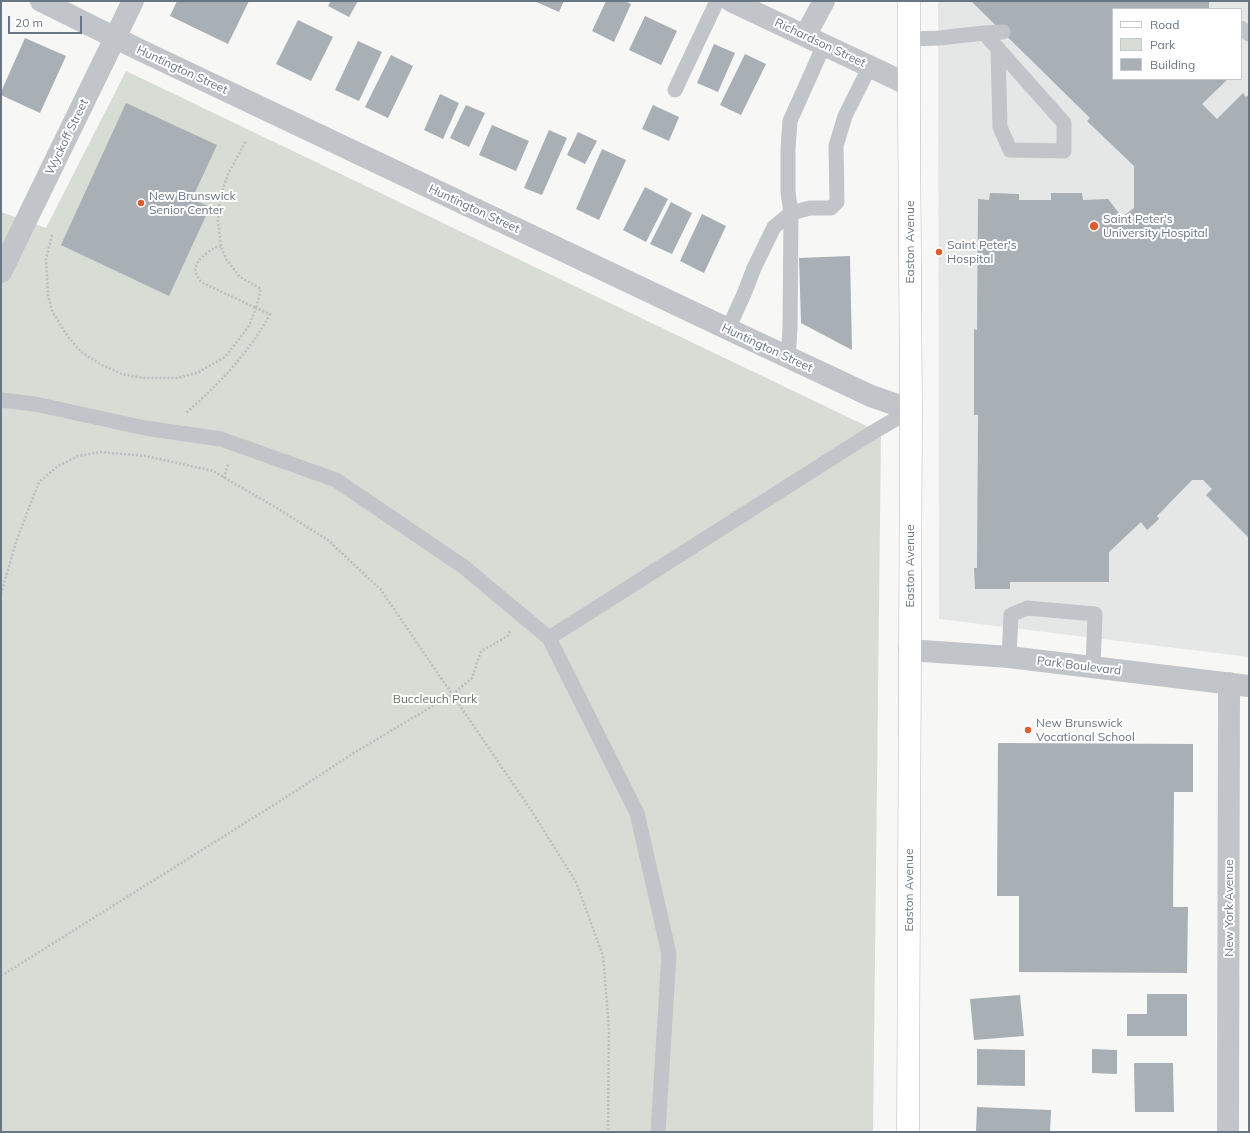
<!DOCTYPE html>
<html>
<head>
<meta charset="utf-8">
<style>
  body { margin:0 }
  #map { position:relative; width:1250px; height:1133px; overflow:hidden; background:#f7f7f5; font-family:Mulish,sans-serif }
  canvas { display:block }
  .frame { position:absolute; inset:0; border:2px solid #687684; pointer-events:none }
  .legend { position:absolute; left:1112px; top:8px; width:130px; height:72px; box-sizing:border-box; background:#fff; border:1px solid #c3c8ce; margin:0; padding:5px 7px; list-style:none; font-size:12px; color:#687684 }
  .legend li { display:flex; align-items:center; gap:8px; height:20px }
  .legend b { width:20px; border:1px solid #c3c8ce }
  .scale { position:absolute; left:8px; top:16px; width:74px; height:18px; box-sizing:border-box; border:2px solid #687684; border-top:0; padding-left:5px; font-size:12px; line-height:14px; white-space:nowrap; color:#687684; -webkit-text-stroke:3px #fff; paint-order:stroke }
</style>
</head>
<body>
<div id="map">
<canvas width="1250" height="1133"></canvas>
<div class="frame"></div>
<ul class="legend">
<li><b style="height:5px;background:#fff"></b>Road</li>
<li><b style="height:11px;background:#d7dcd4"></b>Park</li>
<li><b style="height:11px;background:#a8afb5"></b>Building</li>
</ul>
<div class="scale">20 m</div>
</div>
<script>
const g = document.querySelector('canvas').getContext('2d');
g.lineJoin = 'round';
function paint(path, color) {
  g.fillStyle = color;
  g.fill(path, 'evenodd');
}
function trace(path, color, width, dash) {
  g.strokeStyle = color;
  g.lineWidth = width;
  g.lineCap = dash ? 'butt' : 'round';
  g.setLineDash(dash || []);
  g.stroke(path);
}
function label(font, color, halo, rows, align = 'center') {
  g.font = font + ' Mulish,sans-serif';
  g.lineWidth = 4;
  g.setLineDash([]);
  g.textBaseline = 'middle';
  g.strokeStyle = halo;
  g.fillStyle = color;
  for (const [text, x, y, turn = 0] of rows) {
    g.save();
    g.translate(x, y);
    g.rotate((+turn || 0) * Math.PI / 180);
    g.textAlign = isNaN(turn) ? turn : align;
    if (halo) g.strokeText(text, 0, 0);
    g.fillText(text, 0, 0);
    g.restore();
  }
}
const built = new Path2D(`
  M938 1H1249V657L939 619ZM1113 9H1241V79H1113Z`);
const green = new Path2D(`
  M126 71 881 433 873 1132H1V212L46 228Z`);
const building = new Path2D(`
  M177 1H249L228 44 170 16Z
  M331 1H358L349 17 328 6Z
  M534 1H564L559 12Z
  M606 1H625L631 4 614 42 592 31Z
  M971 1H1209V9H1113V79H1228L1202 104 1217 119 1243 93 1246 97 1249 94V538L1206 495 1212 489 1203 480H1192L1157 516 1159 519 1147 530 1141 522 1109 552V582H1010V589H975L974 568H977L978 415H974V329L977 330 978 199 989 200 990 193 1019 194V200H1051V193H1082L1083 200 1108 199 1122 217 1134 208V166L1087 121 1090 118Z
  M645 16 677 31 661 65 629 50Z
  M298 20 333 37 311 81 276 64Z
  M25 38 66 56 40 113 1 95V92Z
  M358 41 382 52 359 101 335 90Z
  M714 44 735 53 718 92 697 83Z
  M745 54 766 64 741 115 720 105Z
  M391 55 413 66 388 118 365 107Z
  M440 94 459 103 443 139 424 130Z
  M126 103 217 145 192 199 210 207 169 296 61 245Z
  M466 105 485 113 469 147 450 138Z
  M653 105 679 117 669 141 642 129Z
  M492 125 529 141 516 171 479 155Z
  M549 130 567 138 542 195 524 188Z
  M578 132 597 141 585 164 567 155Z
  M602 149 626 160 599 220 576 209Z
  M645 187 668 199 646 242 623 230Z
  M671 202 692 213 672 254 650 244Z
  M702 214 726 226 704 273 680 261Z
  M850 256 852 350 801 323 799 258Z
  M998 743 1193 744V792H1174L1173 907H1188L1187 973 1019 972V896H997Z
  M1147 994H1187V1036H1127V1014H1147Z
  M1020 995 1024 1036 974 1040 970 999Z
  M977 1049 1025 1050V1086L977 1085Z
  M1092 1049 1117 1050V1074L1092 1073Z
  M1134 1063H1173L1174 1112H1135Z
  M977 1107 1051 1110 1050 1132H976Z`);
const path = new Path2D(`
  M52 235 46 259 48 295 52 311 68 337 81 352 102 365 122 374 143 378H177L197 373 225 357 249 326 256 308 270 314C249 353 219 384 186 413
  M221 246C215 247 212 249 207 253 196 262 191 269 201 282L256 308 261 289 240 277 226 259 221 246 218 221 220 198 228 174 246 141
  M224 478 228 463
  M1 594 16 542 39 482 58 466 78 456 101 452 146 456 213 471 275 507 328 540 381 590 531 810 576 882 603 956 609 1029 608 1132
  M1 976 288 796 352 754 453 694 472 678 481 651 508 636 510 631`);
const lane = new Path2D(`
  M1241 28 1249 34
  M984 33 1003 32
  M909 39 939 38 984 33 1064 123V151L1010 150 1000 127 998 48
  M675 90 717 1
  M728 329 744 294 754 268 774 227 791 213 810 208H831L837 202 836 146 845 116 870 66
  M788 358 790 329 791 213 788 192V149L790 121 824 45
  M1 400 35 404 145 428 221 439 336 480 464 567 549 638 637 813 669 954 658 1132
  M549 638 870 434 911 410
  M1009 657 1011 615 1027 608 1095 614 1093 667`);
const street = new Path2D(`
  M41 1 140 50 728 329 871 396 911 410
  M731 1 909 85
  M805 36 824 1
  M1 272 133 1
  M909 650 1009 657 1249 686
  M1228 1132 1229 683`);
const secondary = new Path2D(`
  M908 1132 911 410 909 109V1`);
const markers = [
  [141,203,4,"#db6031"],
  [1094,226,5,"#db6031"],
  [939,252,4,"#db6031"],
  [1028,730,4,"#db6031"]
];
const streetNames = [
  ["Richardson Street",820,43,25],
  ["Huntington Street",182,70,25],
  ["Wyckoff Street",67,137,-64],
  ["Huntington Street",474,209,25],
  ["Easton Avenue",910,242,-90],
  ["Huntington Street",767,348,25],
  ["Easton Avenue",910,566,-90],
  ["Park Boulevard",1079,666,7],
  ["Easton Avenue",909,890,-90],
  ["New York Avenue",1229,908,-90]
];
const poiNames = [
  ["New Brunswick",149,196],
  ["Senior Center",149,210],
  ["Saint Peter's",1103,219],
  ["University Hospital",1103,233],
  ["Saint Peter's",947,245],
  ["Hospital",947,259],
  ["New Brunswick",1036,723],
  ["Vocational School",1036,737]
];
const parkNames = [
  ["Buccleuch Park",435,699]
];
paint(built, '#e5e6e6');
paint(green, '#d7dcd4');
paint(building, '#a8afb5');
trace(secondary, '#b3b8bd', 23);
trace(path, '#bbbdc0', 2.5, [2, 2]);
trace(lane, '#c1c4c8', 15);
trace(street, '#c1c4c8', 22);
trace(secondary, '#fff', 22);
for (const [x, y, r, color] of markers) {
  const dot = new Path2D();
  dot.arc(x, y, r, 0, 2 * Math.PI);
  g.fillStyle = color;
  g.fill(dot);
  trace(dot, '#fff', 1.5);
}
label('12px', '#687684', '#fff', streetNames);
label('12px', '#687684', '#fff', poiNames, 'left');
label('12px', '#667762', '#fff', parkNames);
</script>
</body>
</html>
